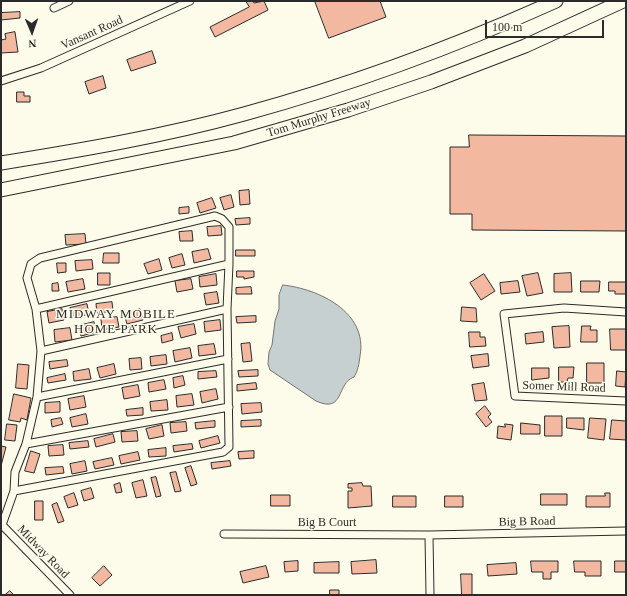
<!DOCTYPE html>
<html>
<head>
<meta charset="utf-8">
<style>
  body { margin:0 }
  #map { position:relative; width:627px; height:596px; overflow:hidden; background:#fdfbea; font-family:"Times New Roman",serif }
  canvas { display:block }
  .frame { position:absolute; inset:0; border:2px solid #2b2b2b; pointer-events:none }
  .north { position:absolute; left:12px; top:12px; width:40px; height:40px; -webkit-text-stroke:3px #fdfbea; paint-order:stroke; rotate:178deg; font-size:11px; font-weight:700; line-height:16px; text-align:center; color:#2b2b2b }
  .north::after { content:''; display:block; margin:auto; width:14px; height:18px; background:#2b2b2b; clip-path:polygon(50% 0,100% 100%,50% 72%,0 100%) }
  .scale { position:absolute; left:485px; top:20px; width:119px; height:18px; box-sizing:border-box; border:2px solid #2b2b2b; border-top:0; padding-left:5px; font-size:12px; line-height:14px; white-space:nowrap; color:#2b2b2b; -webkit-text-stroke:3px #fdfbea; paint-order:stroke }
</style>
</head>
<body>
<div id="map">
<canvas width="627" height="596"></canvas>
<div class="frame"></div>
<div class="north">N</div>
<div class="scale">100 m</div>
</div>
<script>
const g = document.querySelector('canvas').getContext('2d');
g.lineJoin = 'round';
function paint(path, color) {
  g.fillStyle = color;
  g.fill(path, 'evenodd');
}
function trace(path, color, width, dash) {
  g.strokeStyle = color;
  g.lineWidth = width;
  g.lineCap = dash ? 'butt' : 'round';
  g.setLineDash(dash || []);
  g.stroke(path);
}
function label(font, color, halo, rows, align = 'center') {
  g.font = font + ' "Times New Roman",serif';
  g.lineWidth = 3;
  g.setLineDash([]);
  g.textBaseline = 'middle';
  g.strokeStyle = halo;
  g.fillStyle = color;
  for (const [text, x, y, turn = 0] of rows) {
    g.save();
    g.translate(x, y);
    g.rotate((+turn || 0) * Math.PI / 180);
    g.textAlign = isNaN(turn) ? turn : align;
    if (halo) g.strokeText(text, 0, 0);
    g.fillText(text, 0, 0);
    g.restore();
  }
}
const water = new Path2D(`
  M283 285C319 289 368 312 360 356 359 364 358 371 354 377 336 383 345 414 316 401L270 370 268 364 269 352 272 345 275 321 279 309V295Z`);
const building = new Path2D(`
  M246 1H253L254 3 264 1 268 10 215 37 210 27 249 7Z
  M315 1H380L386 17 329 38Z
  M20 12V18L1 20V13Z
  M15 32 18 52 1 53V40L6 39 5 34Z
  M152 51 156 63 131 71 127 60Z
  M103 76 106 88 89 94 85 82Z
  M17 92H24V96H30V102H17Z
  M469 135 626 136V231L472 230V214H450V147H469Z
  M249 190 250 204 240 205 239 191Z
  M231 195 234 207 224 210 220 198Z
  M212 198 216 208 200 213 197 203Z
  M189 207V213L179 214V208Z
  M250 218V224L236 225 235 219Z
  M221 226 222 235 208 236 207 227Z
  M192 231 193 241H180L179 232Z
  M85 234 86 244 66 245 65 235Z
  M208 249 211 259 194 263 192 252Z
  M236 250H255V256H236Z
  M104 253H119V263H103Z
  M182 254 185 265 172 268 169 258Z
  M159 259 162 270 148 274 144 264Z
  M92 260 93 269 76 271 75 261Z
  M57 263H66V272L58 273Z
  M237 271H254V277L244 279V277H237Z
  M98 273H110V285H98Z
  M538 273 543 293 527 296 522 276Z
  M571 273 572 292H554V274Z
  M216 274 217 285 200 287 199 277Z
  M484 274 495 291 481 300 470 283Z
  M83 279 85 289 68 292 66 282Z
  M191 279 193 289 177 292 175 281Z
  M518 281 520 292 501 294 500 283Z
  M581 281H600L599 292H581Z
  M609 282H626V294H615V291H609Z
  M58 283 59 291H52V284Z
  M251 287 252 294H236V288Z
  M217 292 219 303 206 305 204 294Z
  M112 302 113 311 97 313 96 304Z
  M87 304 89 314 73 318 70 308Z
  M462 307 476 308 477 322 461 321Z
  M62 309 64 320 49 323 47 312Z
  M140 309 143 320 127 324 124 314Z
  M256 316V322L237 323 236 317Z
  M117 317 119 327 102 330 101 319Z
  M220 320 221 330 205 332 204 322Z
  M94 322 97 332 81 336 78 326Z
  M194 324 196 334 181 338 178 327Z
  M569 326 570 347 554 348 552 327Z
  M582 326H591L590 330H597V342H581Z
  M70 328 72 340 55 342 54 330Z
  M610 329H626V350H611Z
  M469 332H480V337H485L486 346 470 347Z
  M543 332 544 342 526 344 525 334Z
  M172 333 173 340 162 343 161 336Z
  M250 343 252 361 243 362 241 344Z
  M214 344 216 354 199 356 198 346Z
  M190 348 192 358 175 362 173 351Z
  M488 354 489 366 473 368 471 356Z
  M166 355 167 364 151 366 150 357Z
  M141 358 142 369 130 370 129 359Z
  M67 360 68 366 50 369 49 362Z
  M587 363H604V383H587Z
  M18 364 29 365 27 389 16 388Z
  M114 364 116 374 100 378 97 368Z
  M559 367H574L573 378H568L567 382H559Z
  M532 368H549V378L532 380Z
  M89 369 91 379 74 381 73 372Z
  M258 370V376L239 377 238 371Z
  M216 371 217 377 198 379V372Z
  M617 371 626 372 625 387 616 386Z
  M65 374 66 380 48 383 47 378Z
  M183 376 185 385 174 388 173 378Z
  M164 380 166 389 149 392 148 383Z
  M256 383 257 389 237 391V385Z
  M484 383 487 400 475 401 472 385Z
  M138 385 140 396 124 399 122 388Z
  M216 389 218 399 202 403 200 392Z
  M14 394 31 398 27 420 21 418 20 422 9 420Z
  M192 394 194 405 177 407 176 396Z
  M84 396 86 407 70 410 68 399Z
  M167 400 168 410 151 411 150 402Z
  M60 402V412L45 413V403Z
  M261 403 262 412 242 414 241 404Z
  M485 406 491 414 488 417 492 422 486 427 476 414Z
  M143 408V415L127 416 126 410Z
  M86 414 88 424 72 427 70 418Z
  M545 416H562V436H545Z
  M61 418 63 424 52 427 51 420Z
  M567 418H584V430L567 428Z
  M590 418 606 419 604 440 588 438Z
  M261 420V426L241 427V421Z
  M612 420 626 421V440L610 439Z
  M215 421V427L196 429 195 423Z
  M186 422 187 431 171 433 170 423Z
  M521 423 540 425V434H521Z
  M7 424 17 425 15 441 5 440Z
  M505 424 513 425 511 440 497 438 498 426 505 427Z
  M162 425 164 436 149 439 146 429Z
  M137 431 138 441 122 442 121 432Z
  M113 434 115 442 96 447 94 439Z
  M218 436 220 443 201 448 199 441Z
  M88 441 89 447 70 449 69 443Z
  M192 444 193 449 174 452 173 446Z
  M63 445 64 455 49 456 48 446Z
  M1 446 6 447 1 466Z
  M166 448V456L149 457 148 450Z
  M31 451 40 454 34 473 25 471Z
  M254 451V458L239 459 238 452Z
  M138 452 140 460 121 464 119 456Z
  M112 458 114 465 95 469 93 462Z
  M85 461 87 471 72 474 70 464Z
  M230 461 231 466 212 469 211 463Z
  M191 466 197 484 191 486 185 468Z
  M63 467 64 473 46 475 45 468Z
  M176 472 181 491 175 492 170 473Z
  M156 477 161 496 156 497 151 478Z
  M143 480 147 496 136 498 132 483Z
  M120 483 122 492 116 493 114 485Z
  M362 483 363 486H371L372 506 348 508V491H352V488H348V484Z
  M91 488 94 498 84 501 81 491Z
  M74 493 78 505 68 508 64 497Z
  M605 493H610V507H586V496H605Z
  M541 494H567V505H541Z
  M271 495H290V506H271Z
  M393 496H416V507H393Z
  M445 496H463V507H445Z
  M35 501H43V520H35Z
  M57 503 64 521 58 523 52 505Z
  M376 560 377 573 352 574 351 562Z
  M298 561V571L285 572 284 562Z
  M531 561H558V572H551V579H543V572H532Z
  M574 561H601V576H585V572H575Z
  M615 561H626V572H615Z
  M339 562V573H314V563Z
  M516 563 517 574 488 576 487 565Z
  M104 566 112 575 100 586 92 578Z
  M266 566 269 577 243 583 240 572Z
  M461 574H472V595H462Z
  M330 590H339V595H330Z
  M10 591 14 595H5Z`);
const minor = new Path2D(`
  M54 8 69 1
  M1 81 41 68 190 1
  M215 216 222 219 229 227V264L227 309 229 447 223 452 14 491 15 472 26 444 37 397 41 351 36 309 27 278 31 264 40 258Z
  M36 309 229 264
  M626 312 564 308 504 314 515 396 626 401
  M41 351 227 309
  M37 397 228 359
  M26 444 229 407
  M1 524 70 595
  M2 525 14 491
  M224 534 429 535 626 531
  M429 535 430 595`);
const motorway = new Path2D(`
  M1 163C82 150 164 136 244 114 350 85 456 46 556 1
  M1 190 234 143 348 110 431 82 525 46 623 1`);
const streetNames = [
  ["Vansant Road",92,33,-24],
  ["Tom Murphy Freeway",319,118,-17],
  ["Somer Mill Road",564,387,2],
  ["Big B Road",527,522,-1],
  ["Big B Court",327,523],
  ["Midway Road",43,552,46]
];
const neighbourhoodNames = [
  ["MIDWAY MOBILE",116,315],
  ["HOME PARK",116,330]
];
paint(water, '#c7d0d0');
trace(water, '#74746e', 1);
paint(building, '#f2b8a0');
trace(building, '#2b2b2b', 1);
trace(minor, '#2b2b2b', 9);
trace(motorway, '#2b2b2b', 15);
trace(minor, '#fdfbea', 7);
trace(motorway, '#fdfbea', 13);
label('12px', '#2b2b2b', '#fdfbea', streetNames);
g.letterSpacing = '1px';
label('13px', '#2b2b2b', '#fdfbea', neighbourhoodNames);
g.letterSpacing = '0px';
</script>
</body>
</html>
